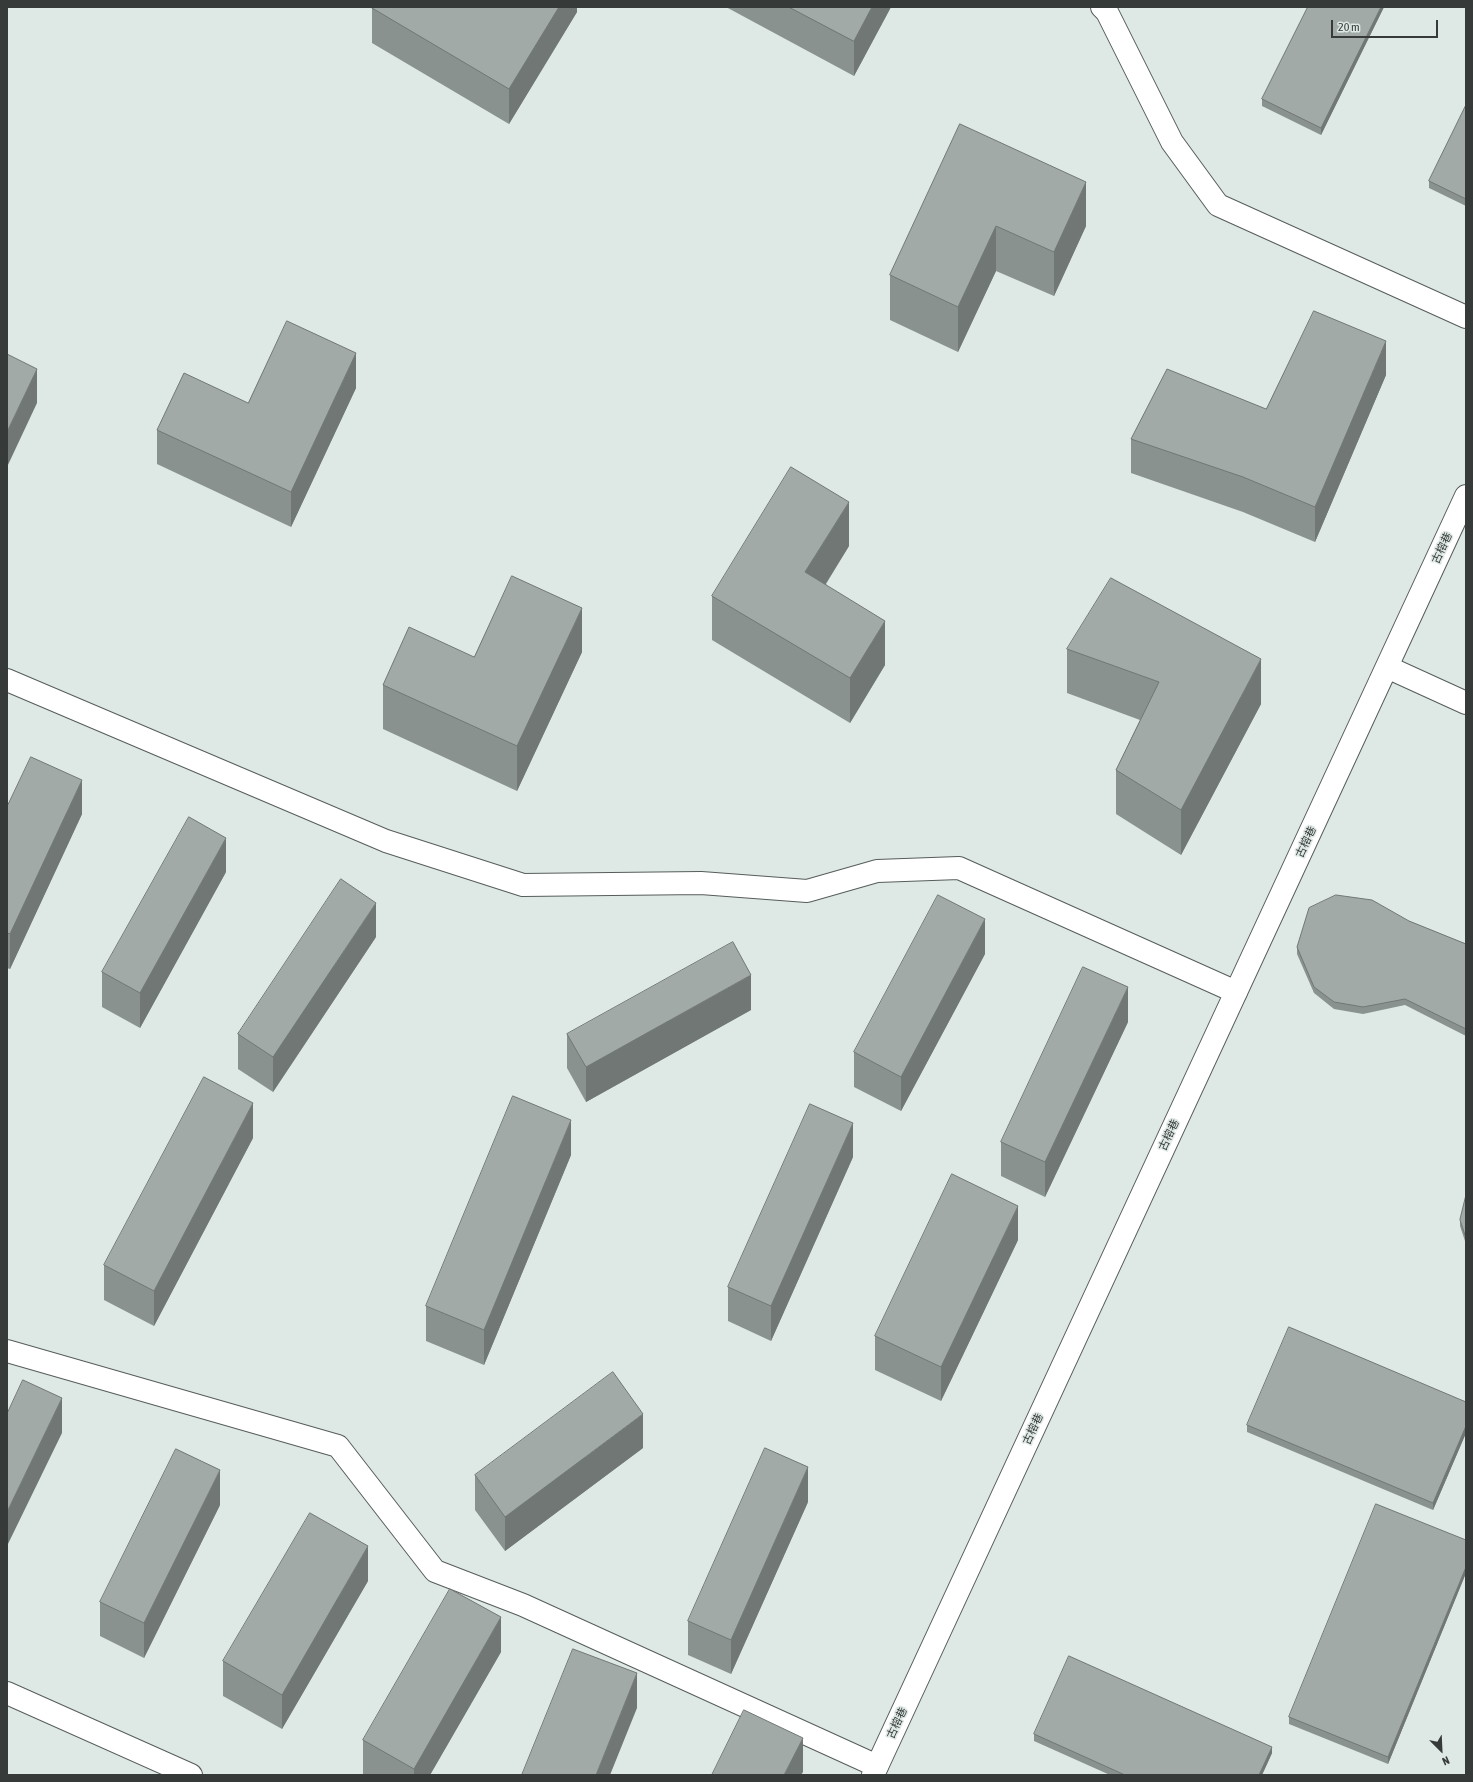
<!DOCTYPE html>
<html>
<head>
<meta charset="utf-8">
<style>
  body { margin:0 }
  #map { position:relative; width:1473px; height:1782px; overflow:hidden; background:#dee8e5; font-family:"Asap Condensed",sans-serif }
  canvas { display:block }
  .frame { position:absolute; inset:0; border:8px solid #363a39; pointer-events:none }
  .north { position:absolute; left:1421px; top:1730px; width:40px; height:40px; -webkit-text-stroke:3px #dee8e5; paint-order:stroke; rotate:156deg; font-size:11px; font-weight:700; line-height:16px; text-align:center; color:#363a39 }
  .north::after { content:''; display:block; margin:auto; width:14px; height:18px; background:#363a39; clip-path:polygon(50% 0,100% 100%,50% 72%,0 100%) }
  .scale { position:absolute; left:1331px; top:20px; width:107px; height:18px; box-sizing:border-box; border:2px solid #363a39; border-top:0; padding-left:5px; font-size:12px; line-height:14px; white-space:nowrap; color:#363a39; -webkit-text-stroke:3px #dee8e5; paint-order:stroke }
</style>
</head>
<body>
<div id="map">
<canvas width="1473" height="1782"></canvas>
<div class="frame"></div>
<div class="north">N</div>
<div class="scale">20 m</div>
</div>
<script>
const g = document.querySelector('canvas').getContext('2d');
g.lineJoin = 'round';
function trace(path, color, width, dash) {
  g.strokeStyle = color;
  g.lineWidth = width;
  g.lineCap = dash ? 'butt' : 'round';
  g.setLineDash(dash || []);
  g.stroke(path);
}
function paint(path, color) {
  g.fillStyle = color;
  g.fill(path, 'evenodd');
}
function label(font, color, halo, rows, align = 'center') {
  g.font = font + ' "Asap Condensed","Noto Sans SC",sans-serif';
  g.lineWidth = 3;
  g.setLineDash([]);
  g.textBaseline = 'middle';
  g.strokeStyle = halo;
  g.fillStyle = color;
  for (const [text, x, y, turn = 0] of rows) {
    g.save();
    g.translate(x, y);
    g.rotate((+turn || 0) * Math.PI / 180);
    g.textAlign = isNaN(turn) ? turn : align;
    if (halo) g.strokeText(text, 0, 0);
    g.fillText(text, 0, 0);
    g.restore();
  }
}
const minor = new Path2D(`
  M1102 7 1107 12 1172 142 1218 205 1466 317
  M7 680 386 841 523 885 701 883 807 891 877 871 959 868 1236 992
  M7 1351 338 1446 435 1571 523 1605 877 1766`);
const tertiary = new Path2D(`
  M1387 667 1466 703
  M7 1693 191 1775
  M873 1775 1466 496`);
const wall = new Path2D(`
  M577 7V12L509 124 372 43V8Z
  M726 7H891L854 76Z
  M1308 7H1384L1321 135 1262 106V99Z
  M1466 105V206L1429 188V181Z
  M960 124 1086 226 1054 296 996 271 958 352 890 320V275Z
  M1386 375 1315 542 1243 512 1131 473V439L1266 409Z
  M356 388 291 527 157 464V430L248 403Z
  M849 546 826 584 885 665 850 723 712 640V596Z
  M1067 649 1261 704 1181 855 1116 814V770L1140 720 1067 693Z
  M582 652 517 791 383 729V685L474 657Z
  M7 807 82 814 10 969 7 968Z
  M226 872 140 1028 102 1007V972Z
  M1409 921 1466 944V1036L1405 1005 1363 1014 1334 1009 1314 993 1297 954V947Z
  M376 937 273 1092 238 1069V1034Z
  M985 954 901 1111 854 1087V1052Z
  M751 1010 586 1102 567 1068V1034Z
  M1128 1022 1045 1197 1001 1176V1142Z
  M253 1138 154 1326 104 1300V1265Z
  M571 1155 484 1365 426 1341V1306Z
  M853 1157 771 1341 728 1321V1287Z
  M1466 1195V1244L1460 1226V1220Z
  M1018 1240 941 1401 875 1370V1336Z
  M1466 1402V1433L1433 1510 1247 1432V1425Z
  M643 1448 505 1551 475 1510V1475Z
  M808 1502 731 1674 688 1655V1621Z
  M220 1505 144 1658 100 1636V1602Z
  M1466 1540V1573L1388 1764 1289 1724V1717Z
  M368 1581 282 1729 223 1696V1661Z
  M501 1652 430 1775H363V1740Z
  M1034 1734 1272 1753 1262 1775H1110L1034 1741Z`);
const shadedWall = new Path2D(`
  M559 7H577V12L509 124V89Z
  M872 7H891L854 76V41Z
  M1381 7H1384L1321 135V128Z
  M1086 182V226L1054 296V252Z
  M996 226V271L958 352V307Z
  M1386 341V375L1315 542V507Z
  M356 353V388L291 527V492Z
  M37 369V403L7 467V432Z
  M849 502V546L805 617V572Z
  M582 608V652L517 791V746Z
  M885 621V665L850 723V678Z
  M1261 659V704L1181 855V810Z
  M82 780V814L10 969V934Z
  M226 838V872L140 1028V993Z
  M376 903V937L273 1092V1057Z
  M985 919V954L901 1111V1077Z
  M751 975V1010L586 1102V1067Z
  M1128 987V1022L1045 1197V1162Z
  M253 1103V1138L154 1326V1291Z
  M571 1120V1155L484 1365V1330Z
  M853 1123V1157L771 1341V1306Z
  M1018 1206V1240L941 1401V1367Z
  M62 1398V1433L7 1546V1512Z
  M643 1414V1448L505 1551V1517Z
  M1466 1426V1433L1433 1510V1503Z
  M808 1467V1502L731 1674V1640Z
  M220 1470V1505L144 1658V1623Z
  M368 1546V1581L282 1729V1695Z
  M1466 1567V1573L1388 1764V1757Z
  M501 1617V1652L430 1775H414V1769Z
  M637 1673V1708L610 1775H596Z
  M803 1738V1772L801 1775H784Z
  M1272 1747V1753L1262 1775H1259Z`);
const building = new Path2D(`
  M373 7H559L509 89 372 8Z
  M789 7H872L854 41Z
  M1308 7H1381L1321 128 1262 99Z
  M1466 105V199L1429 181Z
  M960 124 1086 182 1054 252 996 226 958 307 890 275Z
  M1314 311 1386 341 1315 507 1243 477 1131 439 1167 369 1266 409Z
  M287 321 356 353 291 492 157 430 184 373 248 403Z
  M7 354 37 369 7 432Z
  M791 467 849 502 805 572 885 621 850 678 712 596Z
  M512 576 582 608 517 746 383 685 409 627 474 657Z
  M1111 578 1261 659 1181 810 1116 770 1159 682 1067 649Z
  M31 757 82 780 10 934 7 933V807Z
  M189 817 226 838 140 993 102 972Z
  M341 879 376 903 273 1057 238 1034Z
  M938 895 985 919 901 1077 854 1052Z
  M1336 895 1372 900 1409 921 1466 944V1029L1405 999 1363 1007 1334 1002 1314 987 1297 947 1309 908Z
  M733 942 751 975 586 1067 567 1034Z
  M1083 967 1128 987 1045 1162 1001 1142Z
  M204 1077 253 1103 154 1291 104 1265Z
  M513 1096 571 1120 484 1330 426 1306Z
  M810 1104 853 1123 771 1306 728 1287Z
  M952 1174 1018 1206 941 1367 875 1336Z
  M1466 1195V1238L1460 1220Z
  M1289 1327 1466 1402V1426L1433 1503 1247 1425Z
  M613 1372 643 1414 505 1517 475 1475Z
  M23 1380 62 1398 7 1512V1414Z
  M765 1448 808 1467 731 1640 688 1621Z
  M176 1449 220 1470 144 1623 100 1602Z
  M1376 1504 1466 1540V1567L1388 1757 1289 1717Z
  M310 1513 368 1546 282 1695 223 1661Z
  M450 1589 501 1617 414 1769 363 1740Z
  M573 1649 637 1673 596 1775H522Z
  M1069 1656 1272 1747 1259 1775H1125L1034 1734Z
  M744 1710 803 1738 784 1775H712Z`);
const streetNames = [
  ["古榕巷",1442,548,-65],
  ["古榕巷",1306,842,-65],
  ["古榕巷",1169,1135,-65],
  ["古榕巷",1033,1429,-65],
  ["古榕巷",897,1723,-65]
];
trace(minor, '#565d5b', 24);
trace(tertiary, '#565d5b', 24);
trace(minor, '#fff', 22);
trace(tertiary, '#fff', 22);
paint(wall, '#8a9290');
paint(shadedWall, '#717775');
paint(building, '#a1aaa7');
trace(building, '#717775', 1);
label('11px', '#363a39', '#dee8e5', streetNames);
</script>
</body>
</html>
